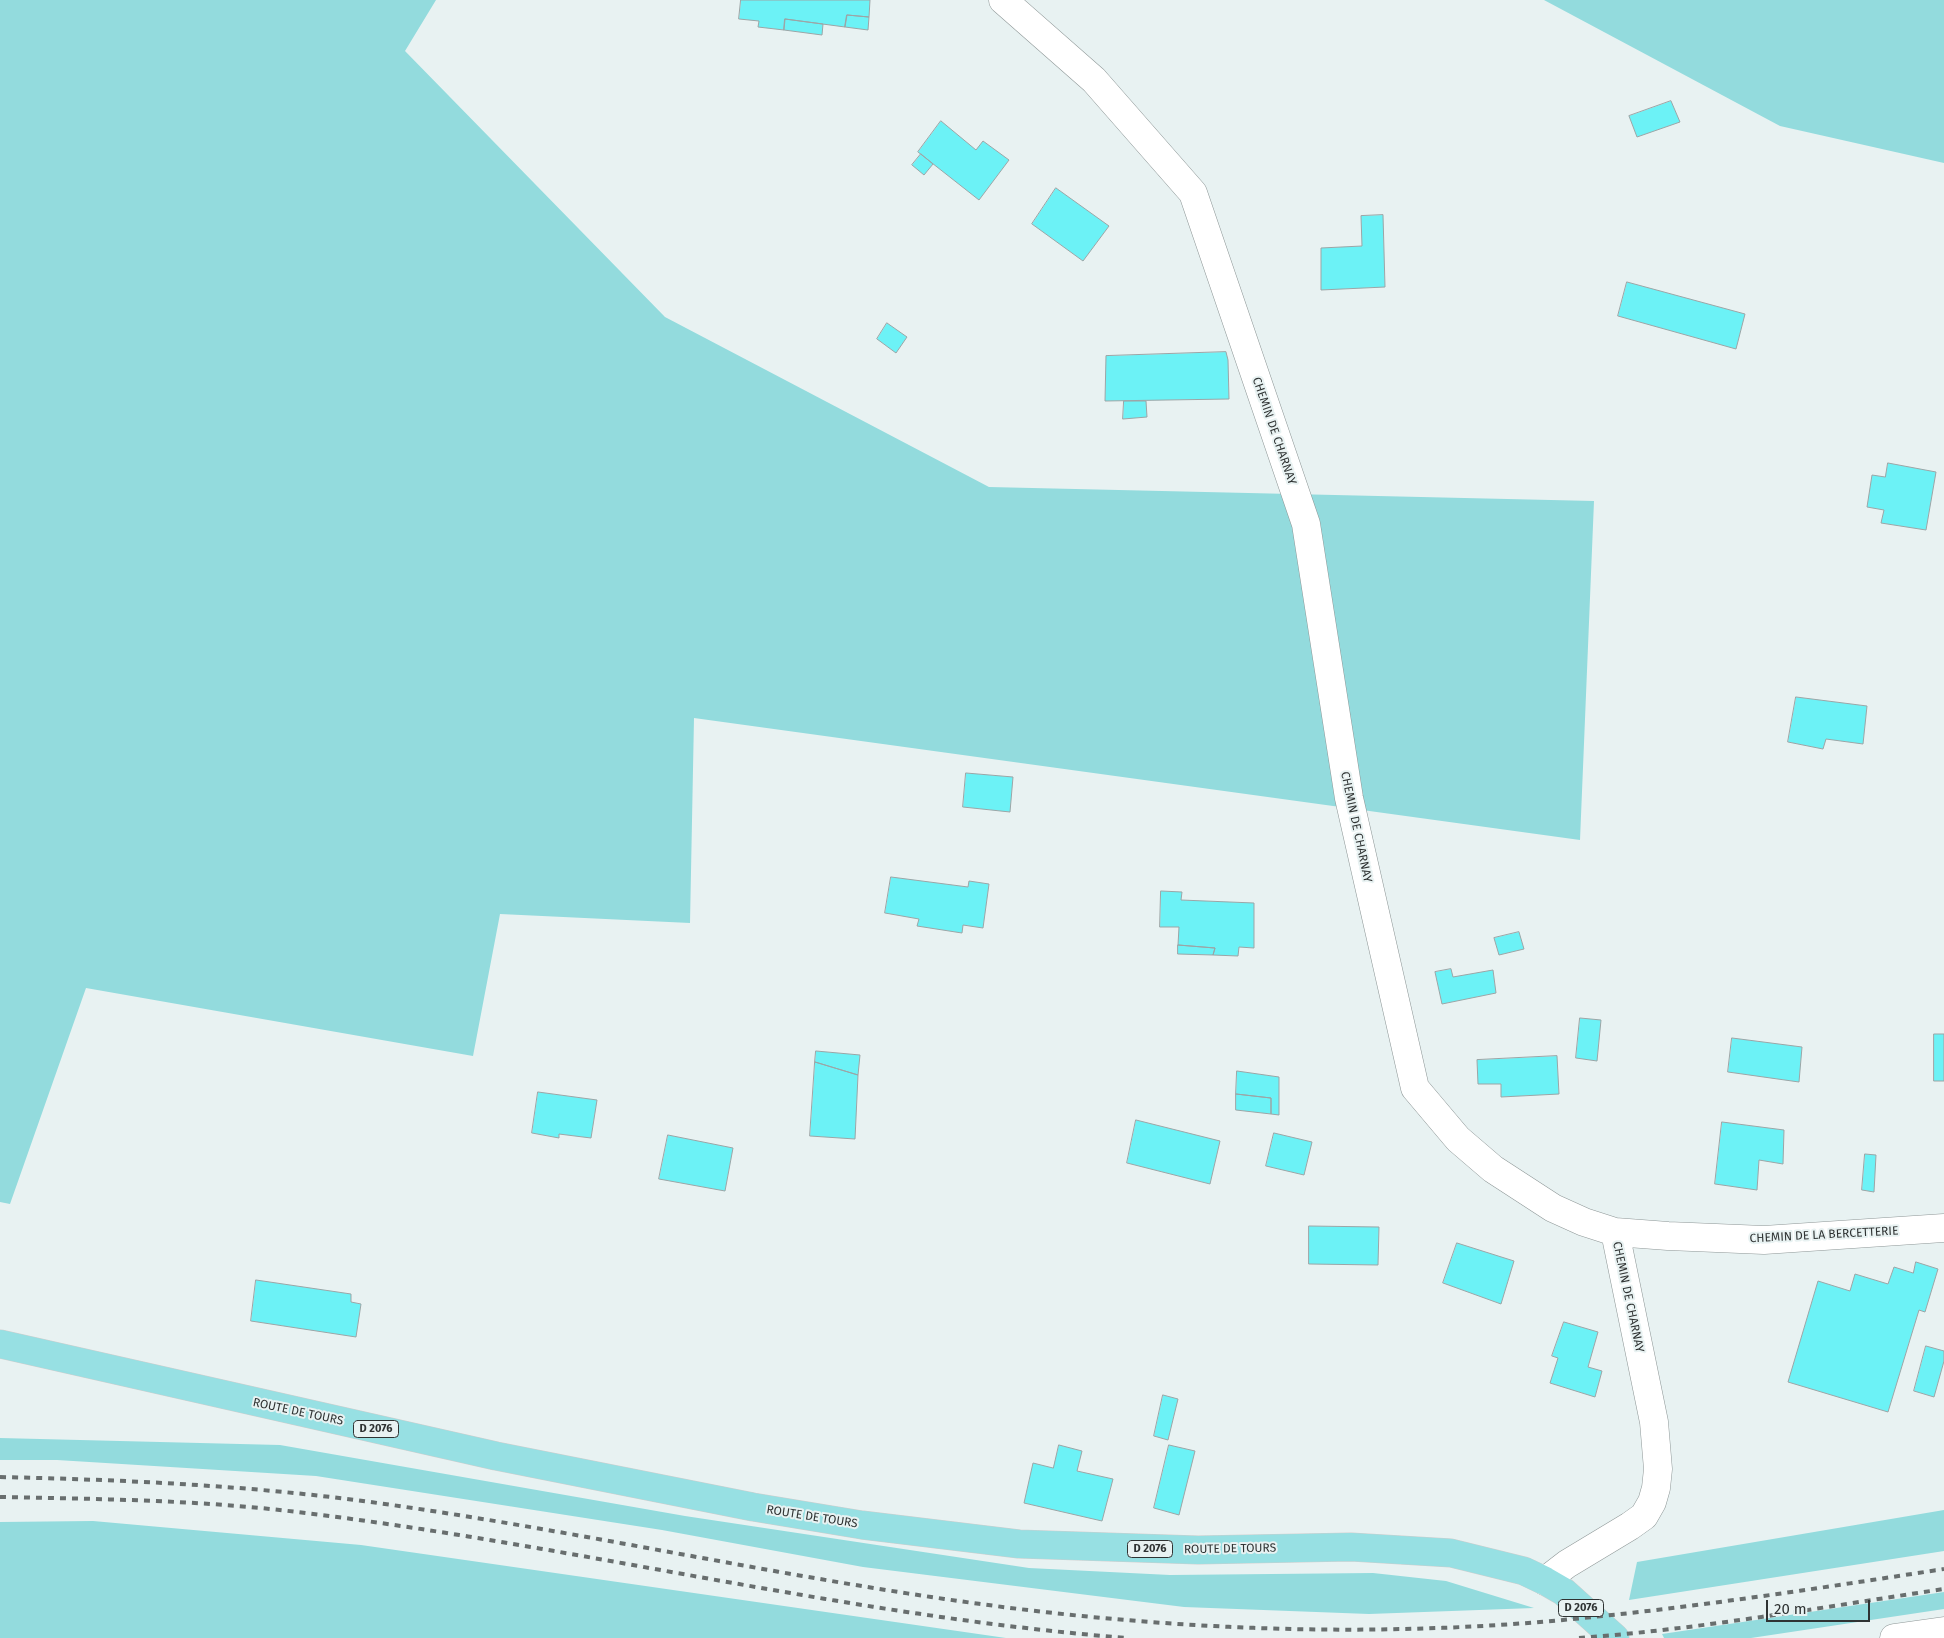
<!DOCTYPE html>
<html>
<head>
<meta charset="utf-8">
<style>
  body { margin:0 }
  #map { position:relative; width:1944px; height:1638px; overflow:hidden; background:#e8f2f2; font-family:"Fira Sans",sans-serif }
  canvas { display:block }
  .scale { position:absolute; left:1766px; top:1600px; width:104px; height:22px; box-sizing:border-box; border:2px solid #2f3333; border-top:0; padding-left:6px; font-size:15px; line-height:18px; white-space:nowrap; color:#2f3333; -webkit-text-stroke:4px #e8f2f2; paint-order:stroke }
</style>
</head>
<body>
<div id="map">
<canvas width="1944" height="1638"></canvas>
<div class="scale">20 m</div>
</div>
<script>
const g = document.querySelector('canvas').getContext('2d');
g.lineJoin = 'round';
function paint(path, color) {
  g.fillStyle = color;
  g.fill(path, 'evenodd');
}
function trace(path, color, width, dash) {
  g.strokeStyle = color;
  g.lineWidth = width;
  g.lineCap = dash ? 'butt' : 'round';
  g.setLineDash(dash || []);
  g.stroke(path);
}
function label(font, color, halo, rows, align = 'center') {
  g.font = font + ' "Fira Sans",sans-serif';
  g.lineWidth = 4;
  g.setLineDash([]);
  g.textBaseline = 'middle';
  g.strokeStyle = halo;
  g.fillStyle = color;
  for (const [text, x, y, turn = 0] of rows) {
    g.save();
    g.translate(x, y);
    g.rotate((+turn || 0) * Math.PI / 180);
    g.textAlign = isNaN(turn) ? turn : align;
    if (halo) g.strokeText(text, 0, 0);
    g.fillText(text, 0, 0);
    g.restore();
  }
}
const green = new Path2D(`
  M0 0H436L405 51 665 317 989 487 1594 501 1580 840 694 718 690 923 500 914 473 1056 86 988 10 1204 0 1202Z
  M1544 0H1944V163L1780 126Z
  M0 1438 280 1445 685 1516 1029 1568 1170 1575 1373 1573 1446 1581 1534 1608 1369 1614 1184 1607 863 1567 662 1530 316 1476 57 1460H0Z
  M1944 1510V1551L1629 1600 1637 1562Z
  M93 1521 361 1545 1006 1638H0V1522Z
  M1944 1592V1609L1751 1638H1664L1662 1634Z`);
const building = new Path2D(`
  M741 0H870L869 17 847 15 845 27 785 19 784 30 758 27 759 21 739 19Z
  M847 15 869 17 868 30 845 27Z
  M785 19 823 24 822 35 784 30Z
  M1671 101 1680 122 1637 137 1629 116Z
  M941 121 976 150 983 141 1009 160 979 200 918 152Z
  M921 154 933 164 924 175 912 165Z
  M1056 188 1109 226 1083 261 1032 224Z
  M1383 215 1385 287 1321 290V248L1362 246 1361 216Z
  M1627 282 1745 314 1736 349 1618 316Z
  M887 323 907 337 896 353 877 339Z
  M1226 352 1228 360 1229 399 1105 401 1106 356Z
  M1124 401H1146L1147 417 1123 419Z
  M1888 463 1936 472 1926 530 1881 523 1884 510 1867 507 1872 475 1885 477Z
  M1796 697 1867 706 1863 744 1826 739 1823 749 1788 742Z
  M966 773 1013 777 1010 812 963 807Z
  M891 877 968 887 969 881 989 884 983 928 963 925 962 933 917 926 919 919 885 913Z
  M1161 891 1182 892 1181 900 1254 903V948L1239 947 1238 956 1213 955 1215 948 1178 945 1179 927H1160Z
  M1519 932 1524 949 1499 955 1494 938Z
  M1178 945 1215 948 1213 955 1178 954Z
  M1451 969 1453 977 1493 970 1496 993 1442 1004 1435 972Z
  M1580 1018 1601 1020 1597 1061 1576 1058Z
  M1934 1034H1944V1081H1934Z
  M1732 1038 1802 1047 1799 1082 1728 1072Z
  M816 1051 860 1055 858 1075 815 1062Z
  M1557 1056 1559 1094 1501 1097V1084H1478L1477 1060Z
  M815 1062 858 1075 855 1139 810 1136Z
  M1237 1071 1279 1077V1115L1271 1114V1098L1236 1094Z
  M538 1092 597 1100 591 1138 559 1134V1138L532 1133Z
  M1236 1094 1271 1098V1114L1236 1110Z
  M1136 1120 1220 1141 1210 1184 1127 1163Z
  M1722 1122 1784 1130 1783 1164 1759 1160 1757 1190 1715 1184Z
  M1274 1133 1312 1142 1304 1175 1266 1166Z
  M668 1135 733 1148 725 1191 659 1179Z
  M1865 1154 1876 1155 1874 1192 1862 1190Z
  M1309 1226 1379 1227 1378 1265 1309 1264Z
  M1457 1243 1514 1261 1501 1304 1443 1283Z
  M1916 1262 1938 1269 1925 1312 1919 1310 1888 1412 1788 1382 1818 1281 1850 1291 1855 1274 1888 1284 1894 1267 1913 1273Z
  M256 1280 351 1294V1302L361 1304 356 1337 251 1321Z
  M1564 1322 1598 1332 1588 1367 1602 1371 1595 1397 1550 1383 1558 1358 1552 1356Z
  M1926 1346 1944 1351V1361L1934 1397 1914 1391Z
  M1163 1395 1178 1399 1168 1440 1154 1436Z
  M1059 1445 1082 1451 1077 1471 1113 1479 1102 1521 1024 1503 1033 1463 1053 1468Z
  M1169 1445 1195 1451 1179 1515 1154 1508Z`);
const street = new Path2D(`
  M1003 0 1094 80 1193 193 1306 524 1349 798 1415 1088 1458 1139 1493 1169 1553 1208 1584 1222 1615 1232 1654 1422 1658 1469 1656 1488 1652 1502 1644 1516 1630 1526 1567 1564 1545 1581
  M1615 1232 1668 1236 1764 1240 1944 1228
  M1894 1638 1944 1631`);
const primary = new Path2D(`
  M0 1344 496 1456 753 1507 862 1525 1019 1544 1198 1550 1351 1547 1451 1553 1524 1571 1545 1581 1564 1592 1615 1638`);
const rail = new Path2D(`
  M0 1477C133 1480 261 1486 392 1505 623 1538 850 1593 1082 1616 1252 1633 1423 1635 1593 1617 1710 1605 1827 1587 1944 1569
  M0 1497C99 1499 199 1500 297 1512 575 1545 847 1616 1127 1638
  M1579 1638C1701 1629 1823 1607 1944 1589`);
const shields = [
  [376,1429,45],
  [1150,1549,45],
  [1581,1608,45]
];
const shieldNames = [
  ["D 2076",376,1429],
  ["D 2076",1150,1549],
  ["D 2076",1581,1608]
];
const streetNames = [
  ["CHEMIN DE CHARNAY",1274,431,71],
  ["CHEMIN DE CHARNAY",1356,827,78],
  ["CHEMIN DE LA BERCETTERIE",1824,1235,-3],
  ["CHEMIN DE CHARNAY",1628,1297,78],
  ["ROUTE DE TOURS",298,1412,12],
  ["ROUTE DE TOURS",812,1517,9],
  ["ROUTE DE TOURS",1230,1549,-1]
];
paint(green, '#93dbdd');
paint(building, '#6cf2f6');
trace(building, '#9ca5a6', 1);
trace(street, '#8e9797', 29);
trace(primary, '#cdcece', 29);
trace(street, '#fff', 28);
trace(primary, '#97e0e3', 28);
trace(rail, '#686e6e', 4, [6, 6]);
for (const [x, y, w] of shields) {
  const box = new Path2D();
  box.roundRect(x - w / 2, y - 8.5, w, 17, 4);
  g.fillStyle = '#e8f2f2';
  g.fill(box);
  trace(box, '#2f3333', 1);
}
label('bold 11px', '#2f3333', null, shieldNames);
label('12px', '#2f3333', '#e8f2f2', streetNames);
</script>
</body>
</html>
